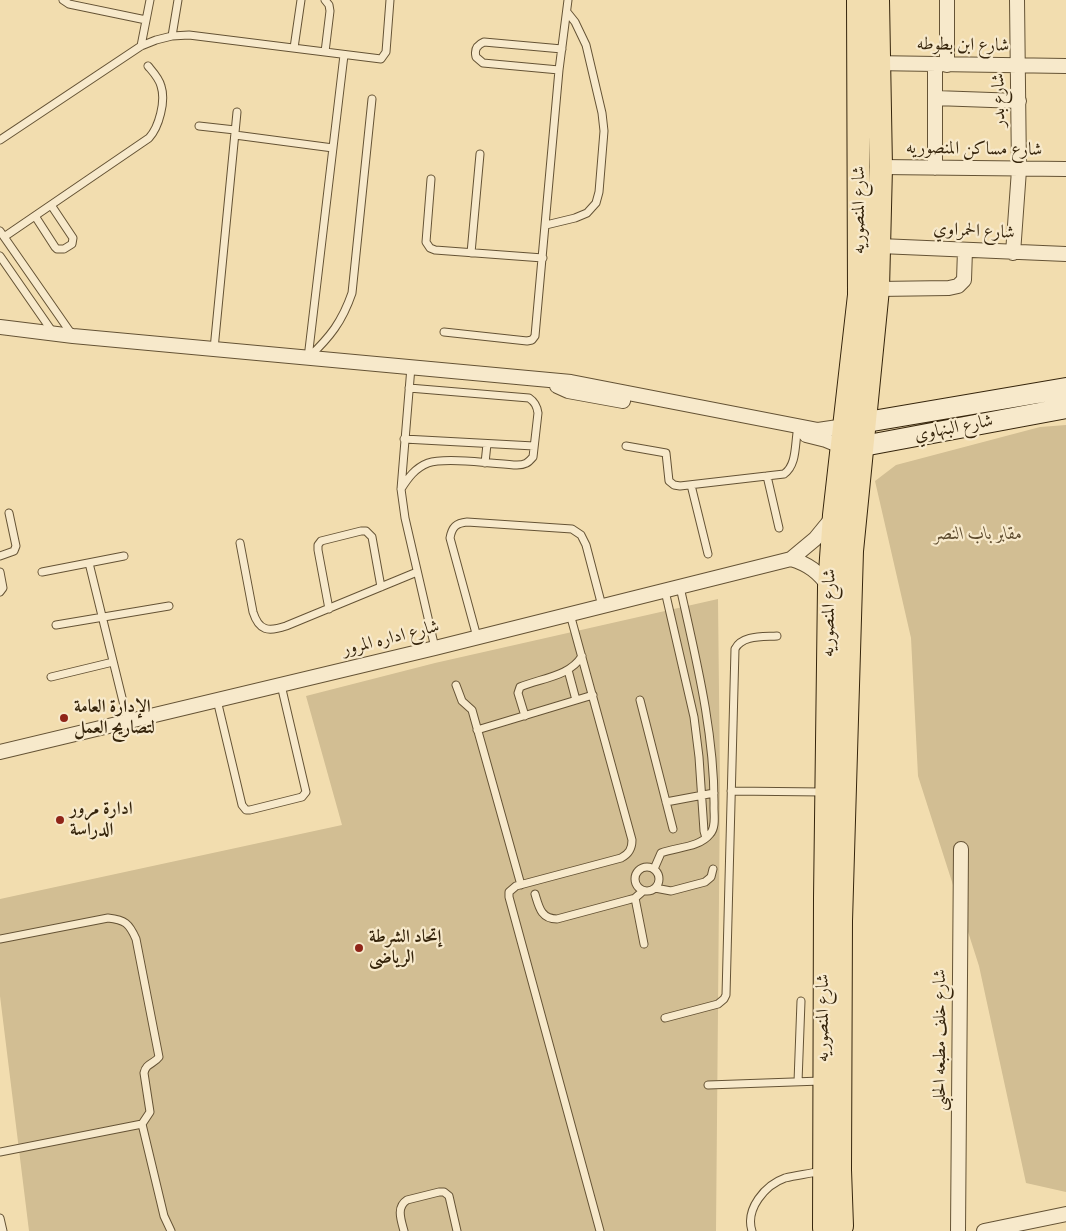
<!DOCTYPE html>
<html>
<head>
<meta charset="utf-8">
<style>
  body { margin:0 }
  canvas { display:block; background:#f2ddaf }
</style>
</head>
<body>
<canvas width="1066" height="1231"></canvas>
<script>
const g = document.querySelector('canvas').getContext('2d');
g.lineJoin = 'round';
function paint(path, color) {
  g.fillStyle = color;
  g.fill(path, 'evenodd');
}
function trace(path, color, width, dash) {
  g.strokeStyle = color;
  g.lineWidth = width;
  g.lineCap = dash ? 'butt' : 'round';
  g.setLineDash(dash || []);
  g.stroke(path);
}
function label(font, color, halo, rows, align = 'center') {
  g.font = font + ' "IM FELL Double Pica",Amiri,serif';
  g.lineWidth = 4.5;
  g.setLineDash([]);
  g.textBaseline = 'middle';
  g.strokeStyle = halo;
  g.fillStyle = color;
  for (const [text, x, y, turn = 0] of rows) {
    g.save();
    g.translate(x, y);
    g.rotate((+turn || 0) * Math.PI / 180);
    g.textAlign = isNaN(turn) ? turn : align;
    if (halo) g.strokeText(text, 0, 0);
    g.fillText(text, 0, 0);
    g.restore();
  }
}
const green = new Path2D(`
  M1066 425V1192L1026 1183 979 966 918 776 911 638 875 481 896 465 1040 427Z
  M718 599 720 785 716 1231H29L0 996V899L342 825 306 696 435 663Z`);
const lane = new Path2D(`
  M63 0 69 4 146 20
  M172 36 178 0
  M141 46 150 0
  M294 48 301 0
  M325 52 330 11 329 5 325 0
  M559 70 483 63 476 57C474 49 477 45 484 42L562 49
  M199 126 235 130
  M235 135 333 148
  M0 140 141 46 156 40 172 36 189 35 381 59 386 52 390 0
  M431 179 426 242 430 248 435 250 543 258
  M35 216 55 247 57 249H64L72 244 73 238 51 205
  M546 225 575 218 587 213 596 203 599 192 604 131 602 113 586 45 575 22 567 12
  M0 231 73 336
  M4 237 149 138C159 127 166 101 161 86 159 78 153 72 148 66
  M471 253 480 154
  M0 256 54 334
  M444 332 527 341 532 340 535 336 559 70 568 0
  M214 349 237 112
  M309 357C330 337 342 322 352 293L372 99
  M308 358 344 55
  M411 367 401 489 405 518 435 648
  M404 439 534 446
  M626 446 666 453 669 481 674 485 680 486 784 474C796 466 795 447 797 433
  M485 463 487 444
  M767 476 779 528
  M691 485 708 554
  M401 489C408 478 415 468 428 463 446 457 496 464 517 465 525 465 528 463 533 457L538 413C537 406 535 402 529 398L409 388
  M240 543 253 612C259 631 268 632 286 626L417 572
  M0 556 14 551 16 546 9 513
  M89 563 128 722
  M0 572 3 588 0 592
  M42 572 124 556
  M665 591 694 717 699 757 704 831 706 838
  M329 609 318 550V545L321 541 361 531H366L372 537 381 587
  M570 614 632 840C632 849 629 854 621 858L516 886 509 892V897L600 1231
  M56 625 169 606
  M477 637 450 538C452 527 456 523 467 522L572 529 581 535 586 545 602 606
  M568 670 576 700
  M51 677 113 662
  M456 685 462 701 472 710 521 885
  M217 700 242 805 246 810H250L302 797 306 792 281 685
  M640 700 673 829
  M525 716 518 693 520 687C541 678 569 677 582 656
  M477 730 593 695
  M731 791 823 792
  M666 802 714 793
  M635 879a12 12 0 1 1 24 0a12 12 0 1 1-24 0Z
  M654 869 661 853C676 847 699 848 710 834 716 828 714 816 714 808 715 734 696 659 680 587
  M655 888 671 891 705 882 711 877 713 869
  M535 894C539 907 541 919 557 919L628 900 635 898 643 891
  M635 898 644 944
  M0 939 108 918C125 920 129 923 136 939L159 1057C154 1064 146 1063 144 1073L150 1112 142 1124 164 1216 171 1231
  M665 1018 718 1004 724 999 726 995 735 649C742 635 763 637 777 636
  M798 1082 801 1001
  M708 1085 821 1081
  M0 1152 142 1124
  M0 1218 3 1231
  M404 1231C401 1220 396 1207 407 1200L439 1192H444L449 1196 457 1231
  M752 1231C745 1209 765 1185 785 1178 797 1175 809 1174 821 1171`);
const street = new Path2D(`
  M947 0V65
  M872 63 1066 66
  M935 64V168
  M935 98 1019 101
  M881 167 1066 169
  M880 246 1066 254
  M1013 253 1019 170 1017 0
  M878 289 949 288 958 286 964 280 965 250
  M0 327 73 336 571 382 818 430 845 426
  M557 386 568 391 623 401
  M806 435 826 440 843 447
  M791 559C808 564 819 572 829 587
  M0 752 435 648 791 559 815 539 833 517
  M958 1231 961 849
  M984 1231 1066 1214`);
const secondary = new Path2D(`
  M849 425 1066 388
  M847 447 863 446 1066 408`);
const primary = new Path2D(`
  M842 1226 840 1170 841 921 852 551 878 289 881 167 878 0
  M824 1228 825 897 829 587 834 515 859 295 858 0`);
const markers = [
  [64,718,5,"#8f2418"],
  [60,820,5,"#8f2418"],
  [359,948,5,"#8f2418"]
];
const streetNames = [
  ["شارع ابن بطوطه",963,46,1],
  ["شارع بدر",1000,100,-91],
  ["شارع مساكن المنصوريه",974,150,1],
  ["شارع المنصوريه",860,210,-90],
  ["شارع الحمراوي",974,232,3],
  ["شارع البنهاوي",954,429,-11],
  ["شارع المنصوريه",830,613,-89],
  ["شارع اداره المرور",391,639,-14],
  ["شارع المنصوريه",824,1018,-90],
  ["شارع خلف مطبعه الحلبى",941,1040,-90]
];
const parkNames = [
  ["مقابر باب النصر",978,535]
];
const poiNames = [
  ["الإدارة العامة",74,708],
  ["لتصاريح العمل",74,729],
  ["ادارة مرور",70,810],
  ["الدراسة",70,831],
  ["إتحاد الشرطة",369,938],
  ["الرياضى",369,959]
];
paint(green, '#d2be93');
trace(lane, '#655335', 9);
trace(street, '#655335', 16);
trace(secondary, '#36250c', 22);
trace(primary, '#36250c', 24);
trace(lane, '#f7e9cb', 7);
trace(street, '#f7e9cb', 14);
trace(secondary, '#f7e9cb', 20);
trace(primary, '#f2ddaf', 22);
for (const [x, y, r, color] of markers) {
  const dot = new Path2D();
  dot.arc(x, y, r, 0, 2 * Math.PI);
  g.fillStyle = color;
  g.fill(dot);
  trace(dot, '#f7e9cb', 2);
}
label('18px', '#36250c', '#f7e9cb', streetNames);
label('italic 18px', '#5d4b2e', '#f7e9cb', parkNames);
label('bold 18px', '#36250c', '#f7e9cb', poiNames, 'left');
</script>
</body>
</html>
